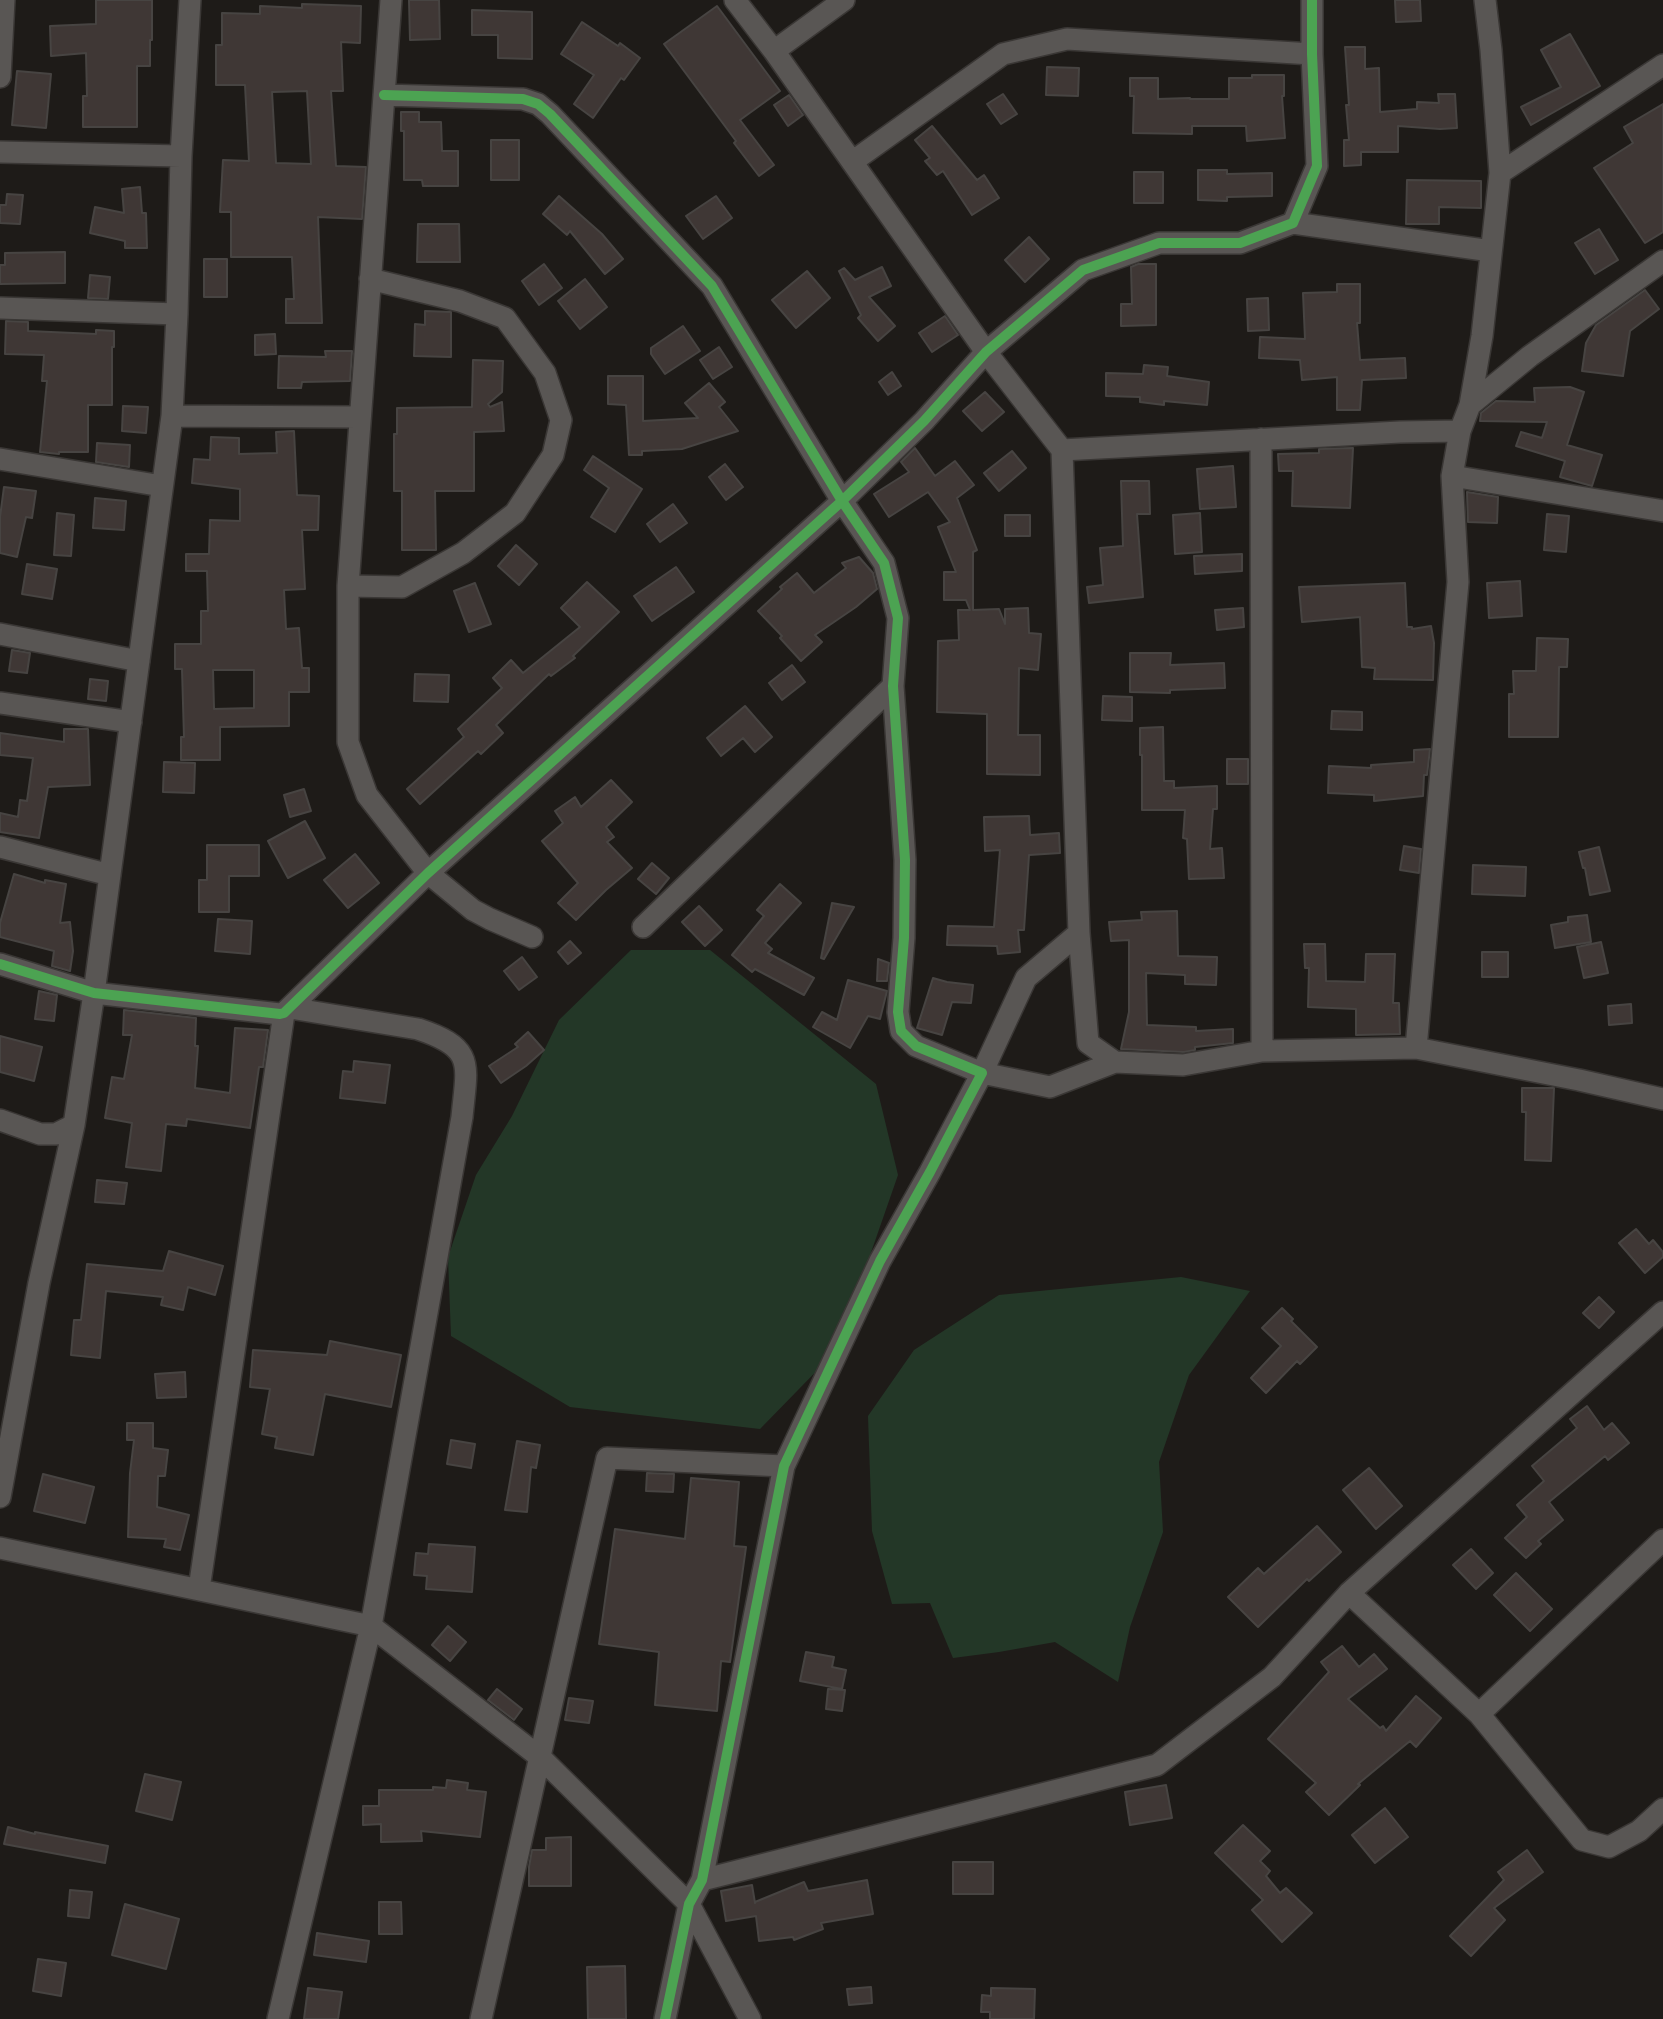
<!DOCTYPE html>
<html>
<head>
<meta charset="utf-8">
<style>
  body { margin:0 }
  canvas { display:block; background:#1e1b18 }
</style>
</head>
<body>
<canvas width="1663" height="2019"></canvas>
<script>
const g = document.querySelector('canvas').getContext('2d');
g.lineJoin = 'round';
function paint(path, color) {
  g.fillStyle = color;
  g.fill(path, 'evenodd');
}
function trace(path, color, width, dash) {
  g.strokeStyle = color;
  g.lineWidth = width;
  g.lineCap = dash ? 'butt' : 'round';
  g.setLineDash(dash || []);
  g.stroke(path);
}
const green = new Path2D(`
  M631 950H710L876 1084 898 1175 837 1350 760 1429 570 1407 451 1336 448 1257 476 1175 512 1116 559 1020Z
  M1181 1277 1250 1291 1189 1375 1159 1462 1163 1532 1130 1627 1118 1682 1055 1642 999 1652 953 1658 930 1603 892 1604 872 1531 868 1416 914 1350 999 1295Z`);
const building = new Path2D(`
  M96 0H152V40H150V66H137V127H83V96H87L86 53 51 56 50 26 96 24Z
  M409 0H439L440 39 410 40Z
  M1395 0H1420L1421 21 1396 22Z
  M302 4 361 6 360 43 341 42 343 91H331L336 166 366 167 362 219 318 217 322 323H286V299H294L292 257H231V212H220L223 160 249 161 245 85H216V45H222V13L260 14V6L302 8ZM307 91 311 164 276 163 272 92Z
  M717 6 780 91 740 120 774 165 759 176 734 143 736 141 664 44Z
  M472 10 532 12V59L498 58V35H472Z
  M582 22 618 46 620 43 640 58 624 80 621 78 593 118 574 104 594 75 561 54Z
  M1570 34 1600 86 1531 125 1521 107 1561 87 1541 50Z
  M1345 47H1365V69L1379 68 1380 112 1417 109V102L1439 103 1438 94H1455L1457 128 1440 129 1398 126V152H1361V165L1344 166V140H1349L1346 105H1349Z
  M1047 67 1079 68 1078 96 1046 95Z
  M17 71 51 74 46 128 12 125Z
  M1252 75H1284V96H1282L1285 138 1247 141 1246 126H1192V134L1133 133 1134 96H1130V78H1158V99L1190 98V99H1229V78H1252Z
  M1003 94 1017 114 1001 124 987 104Z
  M789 95 803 115 788 126 774 105Z
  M1663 104V232L1645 243 1594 168 1633 143 1624 127Z
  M401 112H419V122H441L442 151H458V186H423L422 180H404V131H401Z
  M932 126 977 180 984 175 999 198 972 215 943 171 937 175 925 161 930 158 915 140Z
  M491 140H519V180H491Z
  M1198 170H1227V174L1272 173V196L1227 197V201L1198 200Z
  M1134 172H1163V203H1134Z
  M1407 180 1481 181V208L1439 207V224H1406Z
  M140 187 142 213H146L147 248H125V241L90 233 95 207 124 213 122 189Z
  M7 194 23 195 20 224 0 223V205H6Z
  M559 196 602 234 623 259 605 274 570 231 567 235 543 214Z
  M716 196 732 218 703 239 686 216Z
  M418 224H459L460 262H417Z
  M1599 229 1618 260 1595 274 1575 243Z
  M1029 237 1049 259 1025 282 1005 260Z
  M65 252V283L0 284V265H5V253Z
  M204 259H227V297H204Z
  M544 264 562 288 539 305 522 281Z
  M1138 264H1156V325L1121 326V304H1132L1131 267Z
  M882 267 891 286 869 297 895 326 878 341 858 318 861 315 839 271 844 268 855 280Z
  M807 271 830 298 796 328 772 300Z
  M90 275 110 277 108 299 88 298Z
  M585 279 607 307 580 329 558 301Z
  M1337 284H1360V323H1357L1360 360 1405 358 1406 378 1362 380 1360 410H1337V377L1302 380 1300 360 1259 358 1260 337 1305 339 1303 293 1337 292Z
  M1645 290 1659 309 1630 331 1623 376 1582 371 1586 343 1596 325Z
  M1268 298 1269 330 1248 331 1247 299Z
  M425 311 451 312V357L414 356 415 324 425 325Z
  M945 316 958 335 932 352 919 333Z
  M6 321 28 322V331L96 334V330L114 331V347H112V405H88V452H59V454L40 452 47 381H42L44 355 5 354Z
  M683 326 700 351 665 374 651 354V348Z
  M275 334 276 354 255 355V335Z
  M719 347 732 367 713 379 700 360Z
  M325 351H352L350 381 302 382 301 388H278L279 356 326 357Z
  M473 360 503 361 502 392 488 404 490 407 502 402 504 431 474 432V491H435L436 550H402V491H394V434H397V408L472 407Z
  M1144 365 1168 367 1167 376 1209 382 1207 405 1164 401V405L1140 402V397L1106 396V373L1143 374Z
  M892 372 901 386 888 395 879 382Z
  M608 376H643V421L698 418 685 403 709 383 725 402 719 407 738 431 682 449 642 451V455H629L626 405 608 404Z
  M1570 387 1584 392 1567 445 1602 455 1592 486 1560 477 1565 461 1516 446 1521 432 1542 438 1547 422 1480 421 1481 413 1496 401 1535 402 1534 388Z
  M985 392 1004 412 982 431 963 411Z
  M123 406 148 407 146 433 122 431Z
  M294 431 297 495 319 496 318 530H302L305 589 284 590 286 629 299 628 302 668H309V692H289V726L220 727V760H181V737H184L182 669H175V644H201V611H208L207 571H186V554H209L210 520 240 521V489L192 483 194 459 210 460 211 437 239 438V454L277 453 276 432ZM213 670H254V708L214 709Z
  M97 443 130 445 129 467 96 462Z
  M915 448 935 476 955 461 974 485 957 498 977 550 973 552V610L999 609 1005 624V609L1028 608 1029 633 1041 634 1038 670 1019 668 1018 735H1040V775L987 774V714L937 712 938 641 959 640 958 610H970L966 600H944V572H956L938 527 950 522 928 492 889 517 874 494 909 472 901 462Z
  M1353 448 1350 508 1292 506 1293 471H1279L1278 454 1319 453V449Z
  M1012 451 1026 468 999 491 984 473Z
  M593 456 642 489 615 532 591 517 609 488 584 470Z
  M725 464 743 487 726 500 709 477Z
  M1233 466 1236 507 1200 509 1197 469Z
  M1121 481H1149L1150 514H1137L1143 597 1089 603 1087 587 1103 585 1100 548 1123 546Z
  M4 487 36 491 32 518 26 517 17 557 0 553V517Z
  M1467 492 1498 497 1497 523 1468 522Z
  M95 498 126 501 124 530 93 528Z
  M673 504 687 523 660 542 647 524Z
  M57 513 74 515 71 556 54 555Z
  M1200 513 1202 552 1175 554 1173 515Z
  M1547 514 1569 516 1566 552 1544 550Z
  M1005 515H1030V536H1005Z
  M516 545 537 564 519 585 498 566Z
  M1242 554V571L1195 574 1194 556Z
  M859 557 873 573 877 589 856 607 815 635 822 642 801 661 780 638 782 636 758 611 782 589 780 587 797 573 814 593 846 568 842 563Z
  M27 564 57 569 52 599 22 594Z
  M676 567 694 592 652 621 634 596Z
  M1520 581 1522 616 1489 618 1487 583Z
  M587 582 619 612 573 656 575 658 551 676 549 674 496 725 503 733 481 754 478 751 420 804 407 789 464 737 458 729 502 688 493 678 511 660 523 673 580 627 561 608Z
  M475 583 491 624 469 632 454 591Z
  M1405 583 1407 627H1412V629L1431 626 1434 643 1433 680 1374 679 1375 668 1362 667 1360 617 1302 622 1299 587Z
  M1243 608 1244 627 1217 630 1215 610Z
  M1537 638 1568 639 1567 667H1559L1558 737H1509V694H1514L1513 671H1536Z
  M12 650 30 653 27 673 9 671Z
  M1130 653H1171L1170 665 1224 663 1225 688 1170 690V693L1130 692Z
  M792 665 805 682 782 700 769 683Z
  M415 674 449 675 448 702 414 701Z
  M90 679 108 681 106 701 88 699Z
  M1103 696 1132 697V721L1102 720Z
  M745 706 772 737 755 752 743 738 721 756 707 738Z
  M1332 711 1362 712V730L1331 729Z
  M1163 727 1164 781H1174V788L1217 786V809H1213L1210 849 1222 848 1224 878 1189 879 1187 839 1183 838 1185 810H1142V755H1140V728Z
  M64 729H88L90 785 48 787 39 838 0 832V813L18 817 20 800 27 801 33 758 0 755V733L64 742Z
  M1430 749 1427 775H1424L1423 796 1374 801V795L1328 793 1329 766 1371 768V765L1414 762V750Z
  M1227 759H1248V784H1227Z
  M164 762 195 763 194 793 163 792Z
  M611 780 632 802 606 827 614 837 607 842 632 868 606 890 576 920 558 903 578 883 542 841 563 823 555 811 575 797 581 807Z
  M304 789 311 811 290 817 284 795Z
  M1029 816 1030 835 1059 833 1060 853 1029 855 1024 930H1018L1020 952 998 954 997 946 947 945 948 926 994 927 1000 850 985 851 984 817Z
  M305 821 325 858 288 878 268 841Z
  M207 845H259V876H229V912H199V880H207Z
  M1404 846 1421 849 1419 873 1400 870Z
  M1599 847 1610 891 1590 895 1585 868H1583L1579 852Z
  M355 854 379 883 348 908 324 880Z
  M652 863 669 878 656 894 638 879Z
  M1473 865 1526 867 1525 896 1472 894Z
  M14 874 45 883V880L66 884 60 923 70 922 73 951 70 971 52 966 54 951 0 937V923Z
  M780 884 801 903 765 943 772 949 768 953 814 978 804 995 755 969 752 972 732 955 764 916 757 910Z
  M832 903 854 907 824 959 821 958Z
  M699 906 722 930 705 946 682 922Z
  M1177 911 1178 956 1217 957 1216 985 1185 984V975L1146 973 1147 1025 1196 1027V1031L1233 1029V1043L1195 1047V1050L1184 1052 1121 1049 1129 1012V940L1111 941 1109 922 1142 920 1141 912Z
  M1587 915 1591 942 1555 948 1551 925 1568 922V917Z
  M218 919 252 921 250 954 215 951Z
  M570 941 581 953 568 964 558 952Z
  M1601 942 1608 973 1584 978 1577 947Z
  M1304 944H1325L1326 981 1365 982 1366 954H1395L1393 1003H1399L1400 1034 1356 1035V1009L1308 1007 1309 968H1305Z
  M1482 952H1508V977H1482Z
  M522 957 537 977 519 990 504 971Z
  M878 959 889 963 887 981H877Z
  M933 978 947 982 973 985 971 1003 952 1002 942 1035 917 1028Z
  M848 980 887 991 880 1019 868 1016 850 1048 813 1027 822 1012 837 1020Z
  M39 991 57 995 54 1021 35 1019Z
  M1631 1004 1632 1023 1609 1025 1608 1006Z
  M124 1010 196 1018 195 1046H198L195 1088 230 1093 235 1028 268 1030 263 1067H259L250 1128 187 1119 186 1126 166 1124 161 1171 126 1167 132 1123 105 1118 112 1077 124 1079 132 1035H123Z
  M528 1032 544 1050 526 1066 501 1083 489 1066 518 1047 515 1044Z
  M0 1036 42 1047 34 1081 0 1072Z
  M354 1061 390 1065 385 1103 340 1098 343 1071 353 1072Z
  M1522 1088H1554L1551 1161 1525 1160 1526 1112H1522Z
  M97 1180 127 1183 124 1204 95 1202Z
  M1636 1229 1649 1244 1653 1240 1663 1252V1257L1645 1273 1619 1243Z
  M169 1251 223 1266 215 1295 188 1287 183 1310 161 1305 163 1297 106 1291 100 1358 71 1355 74 1320H81L87 1264 163 1271Z
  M1599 1297 1614 1312 1599 1328 1583 1313Z
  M1282 1308 1293 1319 1291 1321 1317 1347 1300 1364 1297 1361 1266 1393 1251 1378 1281 1346 1262 1328Z
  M330 1341 401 1355 391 1407 325 1394 313 1455 275 1448 277 1437 262 1434 270 1389 250 1387 253 1350 327 1355Z
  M185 1372 186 1397 157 1398 155 1374Z
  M1587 1406 1604 1430 1612 1423 1629 1443 1608 1460 1605 1456 1549 1502 1563 1520 1538 1541 1541 1544 1526 1558 1505 1538 1527 1517 1517 1505 1544 1481 1532 1466 1577 1428 1570 1419Z
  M127 1423H153V1448L168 1450 165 1476H158L157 1507 189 1515 180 1550 164 1547 166 1539 128 1537 130 1473 134 1440H127Z
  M451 1440 475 1444 471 1468 447 1464Z
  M517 1441 540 1445 536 1468 531 1467 527 1512 505 1510Z
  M1369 1468 1402 1506 1376 1529 1343 1490Z
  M647 1473 674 1474 673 1492 646 1491Z
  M43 1474 94 1487 85 1523 34 1511Z
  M691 1478 739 1482 734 1546 746 1547 730 1662 721 1661 717 1711 655 1705 659 1652 599 1644 615 1529 685 1539Z
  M1317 1526 1341 1552 1309 1581 1307 1579 1258 1627 1228 1597 1258 1568 1264 1574Z
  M429 1544 475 1547 472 1592 426 1589 427 1576 414 1575 416 1553 428 1554Z
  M1471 1549 1493 1573 1476 1589 1453 1565Z
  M1516 1573 1552 1609 1530 1631 1494 1595Z
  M448 1626 466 1642 450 1661 432 1645Z
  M1342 1646 1359 1667 1374 1654 1387 1669 1348 1699 1380 1728 1383 1726 1386 1731 1416 1696 1441 1718 1416 1747 1410 1741 1358 1784 1360 1785 1329 1815 1306 1792 1316 1783 1268 1739 1329 1672 1321 1662Z
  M806 1652 834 1657 832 1667 846 1670 842 1689 800 1681Z
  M497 1689 522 1709 514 1720 488 1700Z
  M828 1689 845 1690 842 1711 826 1709Z
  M569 1698 593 1701 589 1723 565 1720Z
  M145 1774 181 1782 172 1820 136 1811Z
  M447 1780 468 1783 467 1790 486 1792 480 1837 421 1831 422 1841 381 1842V1824L363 1825V1806H379V1790H433V1787L446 1788Z
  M1166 1785 1172 1818 1130 1825 1125 1792Z
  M1385 1808 1408 1837 1375 1863 1352 1835Z
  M1243 1825 1270 1851 1260 1861 1270 1871 1266 1876 1280 1893 1286 1888 1312 1913 1282 1942 1252 1910 1263 1900 1215 1853Z
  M8 1827 35 1834V1832L108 1846 105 1863 4 1844Z
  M571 1837V1886H529V1867L532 1850H546V1838Z
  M1527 1850 1543 1872 1494 1908 1505 1920 1471 1956 1450 1936 1504 1880 1498 1872Z
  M953 1862H993V1894H953Z
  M867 1880 873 1914 821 1923 823 1929 794 1940 793 1937 759 1941 756 1916 726 1921 721 1891 752 1885 755 1903V1902L804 1882 808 1891Z
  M70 1890 92 1892 89 1918 68 1916Z
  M379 1902H401L402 1934H379Z
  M125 1904 179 1919 166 1969 112 1955Z
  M317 1933 369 1941 366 1962 314 1955Z
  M38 1959 66 1963 61 1996 33 1991Z
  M625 1966 626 2019H588L587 1967Z
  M871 1987 872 2003 849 2005 847 1989Z
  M308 1988 342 1992 338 2019H304Z
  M991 1988 1035 1989 1034 2019H990V2012H981L982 1995 991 1996Z`);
const street = new Path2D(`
  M391 0 348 586V742L367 795 428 873 473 910 490 919 532 937
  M735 0 774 51 986 352 1062 450 1079 933 1088 1043 1115 1062 1183 1065 1262 1051 1416 1048 1579 1080 1663 1099
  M774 51 844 0
  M0 77 4 0
  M384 95 523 99 538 104 550 114 712 286 842 501 884 563 898 618 893 686 905 860 904 938 898 1012 901 1031 916 1046 982 1073 930 1172 880 1261 784 1466 702 1880 689 1904 665 2019
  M0 152 181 156
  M852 162 1003 54 1067 39 1312 54
  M1500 173 1663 65
  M1293 223 1491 251
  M0 308 177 314
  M1470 405 1530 356 1663 261
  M172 416 360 417
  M1261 439 1262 1051
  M1062 450 1400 432 1460 431 1470 405 1482 336 1500 173 1491 50 1485 0
  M0 459 162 486
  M1452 476 1663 511
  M348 586 402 587 463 553 515 513 553 455 561 420 545 373 505 318 460 301 370 279
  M0 634 139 661
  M0 703 131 722
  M0 847 110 875
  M643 927 893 686
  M1079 933 1026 978 982 1073 1050 1087 1115 1062
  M0 964 94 993 280 1014 284 1013 428 873 842 501 924 421 986 352 1083 270 1159 243H1240L1293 223 1317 166 1312 54V0
  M1416 1048 1458 582 1452 476 1460 431
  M0 1120 40 1134H56L74 1125
  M0 1497 39 1283 74 1125 94 993 172 416 177 314 181 156 190 0
  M0 1548 371 1626 541 1758 689 1904 750 2019
  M199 1589 284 1013
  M1349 1593 1479 1714 1582 1840 1609 1847 1639 1831 1663 1809
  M1479 1714 1663 1540
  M702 1880 1157 1765 1272 1677 1349 1593 1663 1312
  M278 2019 371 1626 462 1117C467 1064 476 1048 418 1029L290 1008
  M481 2019 607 1458 784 1466`);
const cycleway = new Path2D(`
  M384 95 523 99 538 104 550 114 712 286 842 501 884 563 898 618 893 686 905 860 904 938 898 1012 901 1031 916 1046 982 1073 930 1172 880 1261 784 1466 702 1880 689 1904 665 2019
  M0 964 94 993 280 1014 284 1013 428 873 842 501 924 421 986 352 1083 270 1159 243H1240L1293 223 1317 166 1312 54V0`);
paint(green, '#233727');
paint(building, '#3f3735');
trace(building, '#474442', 2);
trace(street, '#3a3735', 24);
trace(street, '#595654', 21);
trace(cycleway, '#4ca352', 10);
</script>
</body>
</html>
